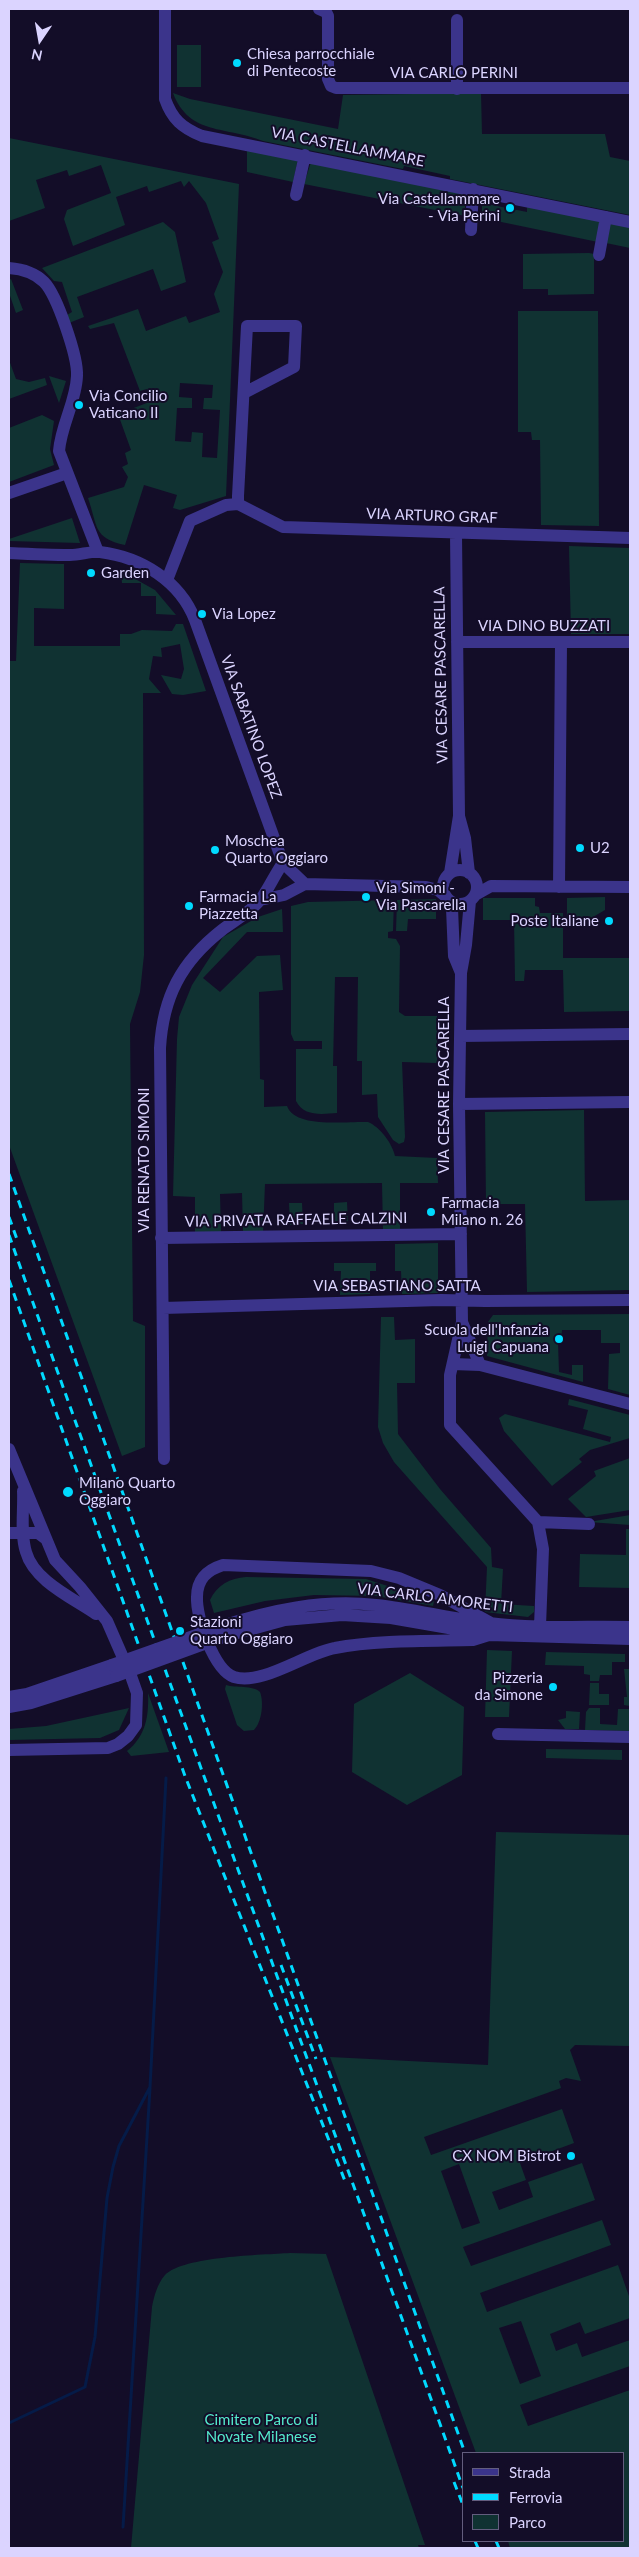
<!DOCTYPE html>
<html>
<head>
<meta charset="utf-8">
<style>
  body { margin:0 }
  #map { position:relative; width:639px; height:2557px; overflow:hidden; background:#130d28; font-family:Lato,sans-serif }
  canvas { display:block }
  .frame { position:absolute; inset:0; border:10px solid #dbd4ff; pointer-events:none }
  .legend { position:absolute; left:462px; top:2452px; width:162px; height:90px; box-sizing:border-box; background:#130d28; border:1px solid #635d7e; margin:0; padding:6px 9px; list-style:none; font-size:15px; color:#dbd4ff }
  .legend li { display:flex; align-items:center; gap:10px; height:25px }
  .legend b { width:25px; border:1px solid #635d7e }
  .north { position:absolute; left:15px; top:15px; width:50px; height:50px; -webkit-text-stroke:4px #130d28; paint-order:stroke; rotate:192deg; font-size:14px; font-weight:700; line-height:20px; text-align:center; color:#dbd4ff }
  .north::after { content:''; display:block; margin:auto; width:18px; height:22px; background:#dbd4ff; clip-path:polygon(50% 0,100% 100%,50% 72%,0 100%) }
</style>
</head>
<body>
<div id="map">
<canvas width="639" height="2557"></canvas>
<div class="frame"></div>
<ul class="legend">
<li><b style="height:6px;background:#3b348b"></b>Strada</li>
<li><b style="height:6px;background:#00daff"></b>Ferrovia</li>
<li><b style="height:14px;background:#103232"></b>Parco</li>
</ul>
<div class="north">N</div>
</div>
<script>
const g = document.querySelector('canvas').getContext('2d');
g.lineJoin = 'round';
function paint(path, color) {
  g.fillStyle = color;
  g.fill(path, 'evenodd');
}
function trace(path, color, width, dash) {
  g.strokeStyle = color;
  g.lineWidth = width;
  g.lineCap = dash ? 'butt' : 'round';
  g.setLineDash(dash || []);
  g.stroke(path);
}
function label(font, color, halo, rows, align = 'center') {
  g.font = font + ' Lato,sans-serif';
  g.lineWidth = 4;
  g.setLineDash([]);
  g.textBaseline = 'middle';
  g.strokeStyle = halo;
  g.fillStyle = color;
  for (const [text, x, y, turn = 0] of rows) {
    g.save();
    g.translate(x, y);
    g.rotate((+turn || 0) * Math.PI / 180);
    g.textAlign = isNaN(turn) ? turn : align;
    if (halo) g.strokeText(text, 0, 0);
    g.fillText(text, 0, 0);
    g.restore();
  }
}
const green = new Path2D(`
  M177 45H201V87H177Z
  M173 93 190 99 338 129 343 95 481 93 482 134H605L610 157 630 161V215L450 179V176L404 166 403 169 263 141C227 126 189 136 173 93Z
  M9 138 239 184 226 496 180 510 173 508 177 495 144 485 125 545C93 538 98 527 88 498L124 487 128 477 122 467 128 464 125 453 131 450 118 414 152 401 147 389 140 391 114 323 90 329 88 326 138 309 146 331 186 316 189 323 220 312 214 294 223 272 212 242 219 239 206 203 189 181 184 187 181 181 149 192 147 186 116 197 125 225 73 246 64 219 67 210 111 193 101 165 69 176 67 170 36 180 45 208 9 221ZM180 383 213 385 212 398H204L203 409 220 410 217 458 202 457 203 433 192 432 191 442 175 441 177 408H192V398L179 397Z
  M247 149 298 159 293 182 247 172Z
  M311 162 465 193V216L304 184Z
  M482 203 527 212V206L602 221 598 242 482 218Z
  M163 222 175 232 186 282 161 291 153 269 77 297 84 317 69 323 67 315 72 312 62 282 54 281 42 268Z
  M610 222 630 227V248L606 243Z
  M589 253 594 254V294L548 295V289H523V254Z
  M11 279 23 310 16 313 9 293V280Z
  M518 311H598L599 526 541 525 540 440H532L531 432H518Z
  M9 360 16 379 29 382 45 378 47 385 9 399Z
  M49 376 66 381 59 403Z
  M42 415 54 421 50 449 54 465 9 482V428Z
  M72 518 80 543 9 541V539Z
  M569 546 630 548V634H571Z
  M20 563 64 564V609L34 608V646H120V634H131L142 630 172 631 176 624H183L206 691 183 695 172 694 161 675 181 679 184 669 180 644 161 648 162 657 153 656 149 679 161 693H143L144 955 140 992 130 1024 133 1321 145 1326V1447L122 1456 9 1145V661H16Z
  M121 571 155 590 176 615 156 614V596H141V583H122Z
  M605 897V910L574 928 567 917V898Z
  M483 898H535V906L539 907 540 913H563V958H630V1011L564 1012 563 970H525L524 981H515L514 920H483Z
  M436 899V919H408L407 931H396L397 900Z
  M394 900 393 931 388 932V938L396 939 400 946 399 1012 405 1016H437V1063L402 1062 405 1137 404 1142 399 1144 393 1140 378 1117 377 1094 362 1095V1061H357L358 977H335L333 1066H337V1113C322 1114 304 1117 296 1101V1049H322V1041H294L291 1034V906L308 902Z
  M282 909 283 932H247L203 978 220 992 257 956 280 955 283 990 259 992 260 1079 264 1080V1107L287 1106C295 1129 348 1121 368 1122 380 1127 392 1143 395 1156L437 1158 438 1183H400V1230L383 1231 382 1183 265 1184 263 1233 243 1232 242 1193 220 1194 221 1232 195 1233V1197L173 1196 177 1039 179 1017 192 985 223 937 258 917Z
  M584 1110 585 1201 630 1200V1290L527 1292 525 1204H486L485 1112Z
  M347 1202 348 1224 334 1225V1203Z
  M289 1203H302L303 1224 290 1225Z
  M438 1243V1293L402 1294 401 1271H395V1244Z
  M334 1263H376V1271H370V1294L340 1295 341 1271H334Z
  M630 1314V1395L608 1389 609 1354 620 1353V1343H601V1330H562L561 1343H558L559 1372 572 1375V1365H583V1382L487 1356 488 1322 493 1315Z
  M381 1317H394L395 1340 415 1339V1383H397L398 1434 440 1489 491 1548 492 1567 503 1569 501 1604 534 1606V1612L528 1617 485 1612 487 1567 394 1462 383 1443 378 1427Z
  M569 1399 630 1415V1438L590 1450 579 1459 582 1462 552 1486 504 1431 499 1418 505 1414 610 1442 611 1437 583 1429 588 1410 568 1405Z
  M630 1458V1510L586 1517 568 1499 596 1476 594 1471Z
  M630 1515V1525L589 1522Z
  M626 1529H630V1588L579 1587 580 1554 626 1555Z
  M246 1577 366 1579 434 1601 433 1606 376 1596 314 1595 265 1601 214 1613 210 1600C217 1585 230 1578 246 1577Z
  M487 1650 512 1651 509 1717H485Z
  M546 1652 625 1654V1662H612V1675H600L599 1681H590V1675L584 1674V1666L545 1665Z
  M624 1669H630V1706L624 1705V1697H627Z
  M410 1673 464 1707 462 1775 407 1805 352 1772 354 1704Z
  M590 1683H599V1694H609V1705H589Z
  M226 1685C236 1688 253 1685 260 1692 264 1702 262 1722 254 1730L244 1731 237 1725 225 1689Z
  M148 1693 169 1752 131 1756 127 1751C146 1736 149 1716 148 1693Z
  M129 1708 119 1730 100 1738 9 1740V1729L46 1726Z
  M589 1708H600V1724L617 1725 618 1709H630V1731L585 1730 586 1712Z
  M566 1711 580 1712 579 1729H565L558 1720 566 1718Z
  M546 1749 622 1750V1760L546 1758Z
  M496 1832 630 1835V2046L575 2045 570 2050 581 2081 566 2078 559 2081 561 2088 424 2137 431 2155 562 2109 574 2143 520 2163 526 2180 492 2192 499 2210 533 2197 528 2182 582 2163 595 2200 463 2247 471 2266 602 2220 611 2245 480 2293 487 2312 618 2265 630 2299V2318L585 2334 580 2322 550 2334 556 2351 577 2343 582 2357 630 2340V2366L520 2405 528 2426 630 2390V2548H510L508 2541H623V2453H476L330 2057 488 2065ZM459 2164 480 2223 462 2229 441 2171ZM521 2321 541 2376 520 2384 499 2328Z
  M290 2253 326 2254 425 2545H418L419 2548H131L152 2307C154 2297 157 2284 165 2275 184 2256 262 2255 290 2253Z`);
const stream = new Path2D(`
  M9 2423 85 2387 95 2337 107 2198 113 2167 119 2146 150 2087 166 1778
  M123 2527 150 2088`);
const minor = new Path2D(`
  M165 9V99C172 119 182 128 202 136L630 222
  M319 9 326 12 328 16V79L331 86 336 88H630
  M457 89V20
  M296 195 305 155
  M471 230 473 189
  M599 255 606 217
  M9 268C22 269 34 272 44 282 57 295 78 357 77 376 76 402 61 425 59 451L98 552
  M9 493 67 473
  M238 504 283 527 630 538
  M238 504V496L247 326H296L294 367 244 393
  M9 553C29 554 50 555 70 555 80 555 91 551 100 552 141 557 180 581 195 620L283 863 305 884
  M167 580 190 521 226 505 238 504
  M457 642H630
  M459 816 465 838 469 873
  M443 887a17 17 0 1 1 34 0a17 17 0 1 1-34 0Z
  M450 873 459 816 456 534
  M559 887 561 643
  M475 895 491 886 630 887
  M260 900 284 895 305 884 426 887 438 890 445 896
  M448 900 452 908 454 956 461 973
  M470 901 466 945 461 973 459 1104 462 1322 450 1375V1425L538 1522 543 1549 540 1626
  M460 1036 630 1034
  M459 1104 630 1102
  M161 1238 461 1234
  M163 1308 441 1300 485 1301 630 1300
  M462 1322 480 1365
  M453 1364 480 1365 630 1404
  M9 1449 55 1560 80 1587 107 1621 131 1676 137 1693 136 1725 128 1736 118 1744 108 1748 9 1750
  M164 1459 160 1048C163 997 181 962 222 930 234 921 252 911 261 899 269 888 275 874 283 863
  M23 1491C24 1510 20 1533 26 1552 34 1581 73 1598 96 1614
  M538 1522 589 1524
  M9 1533H38L46 1539
  M219 1627C270 1610 322 1599 376 1605 414 1609 451 1619 489 1623 536 1629 584 1626 630 1627
  M489 1635 473 1640C431 1641 375 1640 335 1648 306 1653 262 1686 234 1677 214 1670 196 1618 197 1597 197 1579 207 1570 223 1565L371 1571 399 1578 440 1595 491 1623
  M223 1637 285 1620 342 1615 391 1618 489 1635 630 1639
  M9 1697 27 1694 112 1665
  M9 1707 31 1703 116 1676
  M498 1734 630 1737`);
const rail = new Path2D(`
  M9 1174 465 2453
  M9 1217 18 1242
  M9 1235C157 1654 313 2070 463 2488
  M9 1280 185 1776 345 2181
  M281 1965 316 2059
  M454 2482 463 2505
  M475 2541 478 2548
  M496 2541 499 2548`);
const minorBridge = new Path2D(`
  M112 1665 219 1627
  M116 1676 223 1637`);
const markers = [
  [237,63,5,"#00daff"],
  [510,208,5,"#00daff"],
  [79,405,5,"#00daff"],
  [91,573,5,"#00daff"],
  [202,614,5,"#00daff"],
  [580,848,5,"#00daff"],
  [215,850,5,"#00daff"],
  [366,897,5,"#00daff"],
  [189,906,5,"#00daff"],
  [609,921,5,"#00daff"],
  [431,1212,5,"#00daff"],
  [559,1339,5,"#00daff"],
  [68,1492,6,"#00daff"],
  [180,1631,5,"#00daff"],
  [553,1687,5,"#00daff"],
  [571,2156,5,"#00daff"]
];
const poiNames = [
  ["Chiesa parrocchiale",247,54],
  ["di Pentecoste",247,71],
  ["Via Castellammare",500,199,"right"],
  ["- Via Perini",500,216,"right"],
  ["Via Concilio",89,396],
  ["Vaticano II",89,413],
  ["Garden",101,573],
  ["Via Lopez",212,614],
  ["Moschea",225,841],
  ["Quarto Oggiaro",225,858],
  ["U2",590,848],
  ["Via Simoni -",376,888],
  ["Via Pascarella",376,905],
  ["Farmacia La",199,897],
  ["Piazzetta",199,914],
  ["Poste Italiane",599,921,"right"],
  ["Farmacia",441,1203],
  ["Milano n. 26",441,1220],
  ["Scuola dell'Infanzia",549,1330,"right"],
  ["Luigi Capuana",549,1347,"right"],
  ["Milano Quarto",79,1483],
  ["Oggiaro",79,1500],
  ["Stazioni",190,1622],
  ["Quarto Oggiaro",190,1639],
  ["Pizzeria",543,1678,"right"],
  ["da Simone",543,1695,"right"],
  ["CX NOM Bistrot",561,2156,"right"]
];
const streetNames = [
  ["VIA CARLO PERINI",454,73],
  ["VIA CASTELLAMMARE",348,147,11],
  ["VIA ARTURO GRAF",432,516,2],
  ["VIA DINO BUZZATI",544,626],
  ["VIA CESARE PASCARELLA",441,675,-91],
  ["VIA SABATINO LOPEZ",251,727,70],
  ["VIA CESARE PASCARELLA",444,1085,-90],
  ["VIA RENATO SIMONI",144,1160,-90],
  ["VIA PRIVATA RAFFAELE CALZINI",296,1220,-1],
  ["VIA SEBASTIANO SATTA",397,1286],
  ["VIA CARLO AMORETTI",435,1598,7]
];
const parkNames = [
  ["Cimitero Parco di",261,2420],
  ["Novate Milanese",261,2437]
];
paint(green, '#103232');
trace(stream, '#051b48', 3);
trace(minor, '#3b348b', 12);
trace(rail, '#00daff', 3, [8, 6]);
trace(minorBridge, '#3b348b', 12);
for (const [x, y, r, color] of markers) {
  const dot = new Path2D();
  dot.arc(x, y, r, 0, 2 * Math.PI);
  g.fillStyle = color;
  g.fill(dot);
  trace(dot, '#130d28', 2);
}
label('15px', '#dbd4ff', '#130d28', poiNames, 'left');
label('15px', '#dbd4ff', '#130d28', streetNames);
label('15px', '#54eacc', '#130d28', parkNames);
</script>
</body>
</html>
